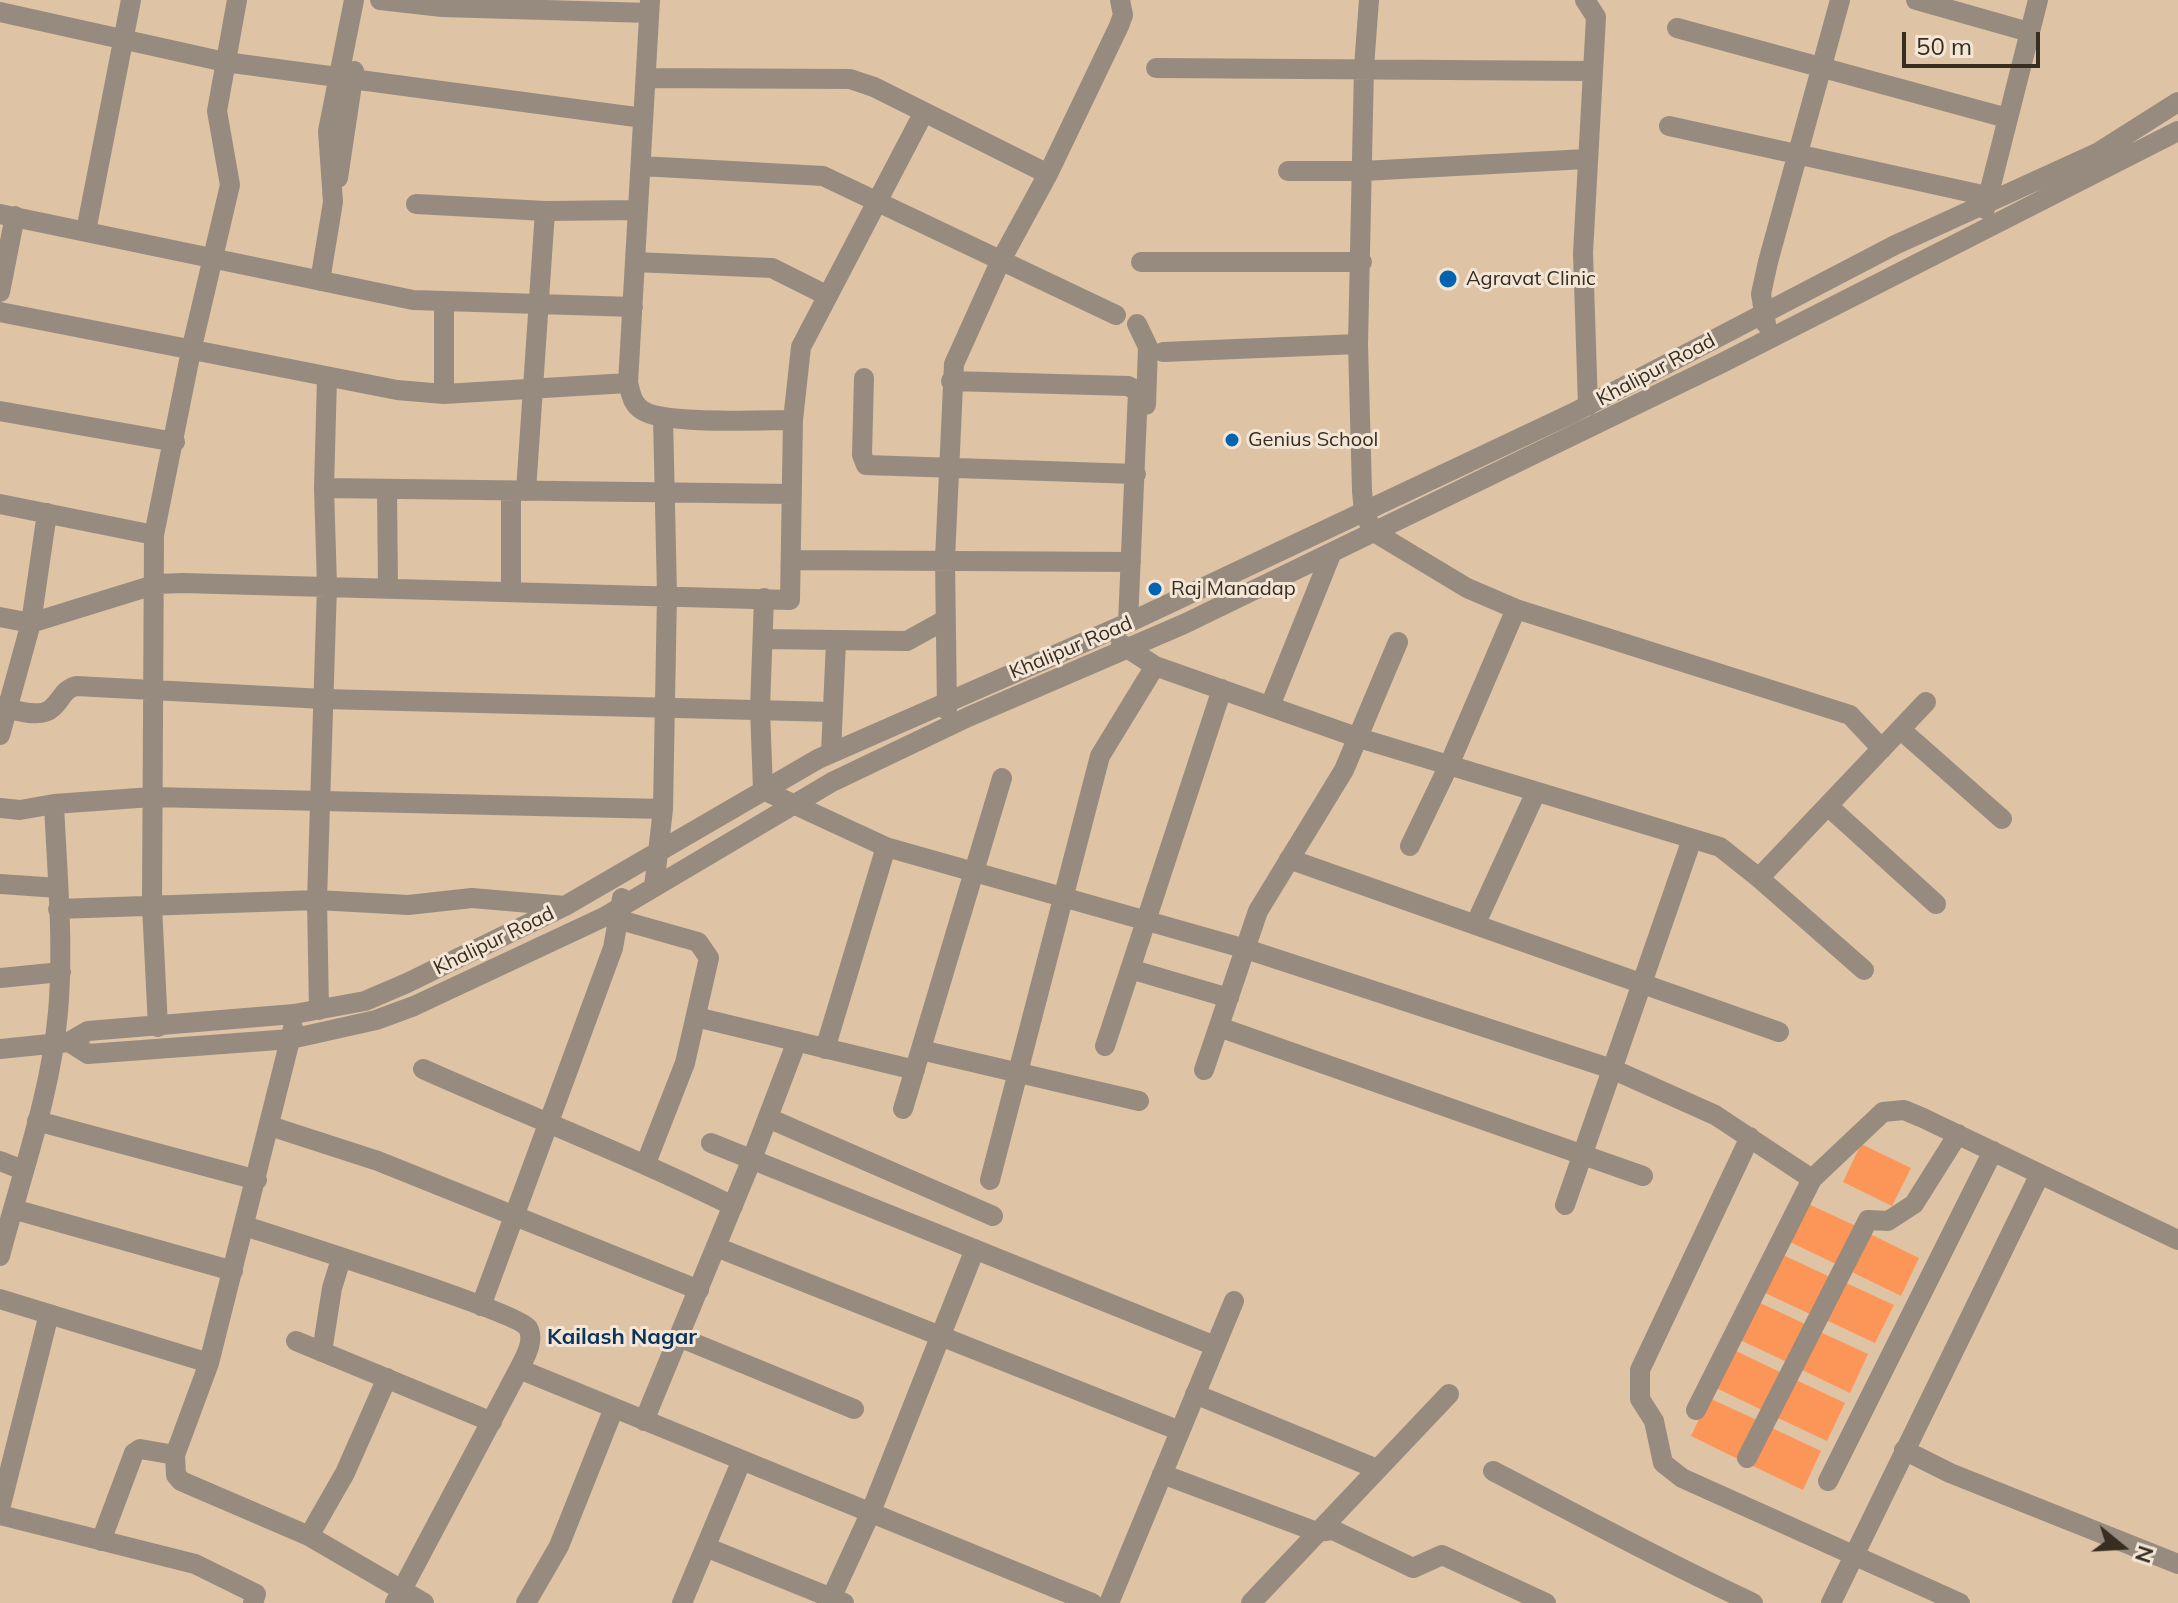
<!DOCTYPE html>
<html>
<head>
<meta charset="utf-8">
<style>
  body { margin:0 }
  #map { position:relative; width:2178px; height:1603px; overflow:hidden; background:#dec3a5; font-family:Mulish,sans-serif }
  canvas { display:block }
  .north { position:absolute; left:2082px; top:1507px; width:80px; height:80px; -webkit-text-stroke:6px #f4e6d7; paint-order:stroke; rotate:108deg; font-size:22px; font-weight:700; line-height:32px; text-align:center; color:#372d21 }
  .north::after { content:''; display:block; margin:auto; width:28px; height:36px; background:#372d21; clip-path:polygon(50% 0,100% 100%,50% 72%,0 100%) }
  .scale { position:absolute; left:1902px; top:32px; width:138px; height:36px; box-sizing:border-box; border:4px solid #372d21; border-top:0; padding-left:10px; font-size:24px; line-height:28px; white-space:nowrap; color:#372d21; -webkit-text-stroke:6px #f4e6d7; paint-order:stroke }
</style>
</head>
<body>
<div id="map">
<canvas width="2178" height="1603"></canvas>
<div class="north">N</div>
<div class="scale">50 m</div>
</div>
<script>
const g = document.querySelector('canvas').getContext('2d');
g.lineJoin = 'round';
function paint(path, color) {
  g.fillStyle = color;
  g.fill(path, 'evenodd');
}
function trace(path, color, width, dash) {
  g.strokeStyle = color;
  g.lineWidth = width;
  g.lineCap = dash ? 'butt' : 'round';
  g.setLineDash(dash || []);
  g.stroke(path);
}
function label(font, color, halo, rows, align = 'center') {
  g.font = font + ' Mulish,sans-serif';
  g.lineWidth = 6;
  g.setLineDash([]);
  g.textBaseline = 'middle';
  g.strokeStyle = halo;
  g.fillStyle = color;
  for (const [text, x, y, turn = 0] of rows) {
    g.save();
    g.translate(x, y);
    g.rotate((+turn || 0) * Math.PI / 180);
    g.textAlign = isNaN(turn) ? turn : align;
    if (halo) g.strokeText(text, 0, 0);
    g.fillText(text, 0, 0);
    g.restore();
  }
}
const building = new Path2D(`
  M1861 1144 1911 1168 1892 1206 1843 1182Z
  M1806 1203 1856 1226 1838 1265 1788 1241Z
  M1870 1234 1919 1258 1901 1296 1852 1272Z
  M1781 1254 1830 1277 1812 1315 1763 1292Z
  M1844 1282 1894 1305 1875 1343 1826 1320Z
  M1756 1301 1805 1324 1787 1362 1738 1339Z
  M1818 1331 1868 1354 1850 1393 1800 1369Z
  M1732 1349 1782 1373 1764 1411 1714 1387Z
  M1796 1380 1845 1403 1827 1441 1778 1418Z
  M1709 1398 1759 1421 1740 1460 1691 1436Z
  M1772 1428 1821 1451 1803 1490 1753 1466Z`);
const minor = new Path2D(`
  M380 0 442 7 649 13
  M650 0 628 383C631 393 632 404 642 410 662 425 763 420 793 420
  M1369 0 1364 67 1358 344 1362 491 1364 513 1374 532 1467 588 1516 609 1850 715 1882 749
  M1585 0 1596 17 1583 253 1588 406
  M1916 0 2029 32
  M0 12 225 62 643 118
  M1677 28 2007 118
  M1156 68 1592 71
  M646 78 850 79 874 87 1048 174
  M1669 126 1987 196
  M641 166 823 176 1116 315
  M1288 171H1363L1586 159
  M338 178 354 71
  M416 204 545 211 638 210
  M1985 209 2038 0
  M0 214 413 300 633 307
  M86 231 131 0
  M635 262 772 268 828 296
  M1141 262H1362
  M320 281 333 202 328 131 354 0
  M0 292 15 216
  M444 301V394
  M0 312 397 390 444 394 628 383
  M1137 324 1148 347 1146 405
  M1766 324 1761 294 1768 262 1840 0
  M1163 352 1358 344
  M864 378 862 455 866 465 1136 474
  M951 381 1128 386 1138 391 1128 623
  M0 411 175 442
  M324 488 792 494
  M387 489 388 587
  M511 491V590
  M526 491 545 211
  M0 504 154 535
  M791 560 1131 562
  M764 598 760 709 763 790 886 847 1246 949 1612 1069 1715 1115 1812 1179
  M0 617 31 623 157 584 183 583 790 600 793 420 801 347 923 114
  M764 639 907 641 945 620
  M1121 644 1155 666 1359 738 1720 847 1759 878
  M0 706C13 710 41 719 52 708 62 700 62 690 76 686L324 699 833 712
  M1270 706 1332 552
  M947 710 945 559 954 364 1000 262 1048 174 1119 26 1123 15 1120 0
  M1900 729 2002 819
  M0 735 31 623 47 513
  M831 753 836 641
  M1828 806 1936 904
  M0 808 20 810 54 804 152 797 663 809
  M1410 846 1449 765 1516 609
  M1289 859 1779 1032
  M0 884 58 888
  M654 887 663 809 667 594 663 417
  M58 909 317 900 408 905 472 898 565 906
  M620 920 698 942 709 958 685 1063 646 1163
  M1475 925 1536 792
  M1130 969 1229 998
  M1864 970 1759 878 1926 702
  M0 978 61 972
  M319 1010 317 900 327 586 324 488 327 378
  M696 1017 915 1070
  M158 1027 152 906 154 535 191 351 230 185 217 111 237 0
  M1219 1027 1643 1176
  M293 1028 209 1363 175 1455 176 1475 181 1481 309 1536 424 1603
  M69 1042 88 1054 291 1039 376 1020 414 1006 604 917 832 782 968 717 1184 624 1722 363 2178 131
  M1105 1046 1222 689
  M0 1049 69 1042 88 1031 294 1014 365 1001 407 983 565 906 818 759 1128 623 1573 413 1895 245 2099 152 2178 102
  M825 1049 886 847
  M921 1050 1139 1101
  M423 1069C526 1115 632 1156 733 1206
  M1204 1070 1258 911 1344 770 1398 642
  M903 1109 1002 778
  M768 1118 993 1216
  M37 1121 257 1180
  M270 1126 378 1161 699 1290
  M1750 1137 1640 1370V1399L1654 1421 1663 1463 1682 1478 1960 1603
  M711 1143 1215 1346
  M0 1161 23 1170
  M990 1180 1100 756 1155 666
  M1565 1205 1692 839
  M13 1209 233 1271
  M245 1226C281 1238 517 1312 528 1328 535 1341 525 1357 519 1369L395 1603
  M716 1247 1180 1431
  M0 1256C21 1176 51 1094 58 1012 64 943 57 872 54 804
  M0 1299 209 1363
  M481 1306 613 948 622 898
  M679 1337 854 1409
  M296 1341 492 1422
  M322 1352 332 1288 341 1259
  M519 1369 1092 1603
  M1195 1394 1377 1469
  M1696 1410 1812 1179 1883 1112 1904 1110 1923 1118 2178 1240
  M644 1421 752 1159 797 1041
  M1904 1450 1950 1473 2178 1564
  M1747 1458 1868 1220 1888 1221 1914 1204 1958 1134
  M1493 1471C1580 1516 1664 1562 1753 1603
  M1162 1474 1317 1532 1333 1530 1413 1568 1442 1555 1546 1603
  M1828 1481 1993 1151
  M0 1509 49 1314
  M0 1515 195 1564 256 1594 253 1603
  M309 1536 345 1473 387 1378
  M101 1541 134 1453 140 1449 175 1455
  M708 1548 844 1603
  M526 1603 559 1546 614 1408
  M682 1603 741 1462
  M829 1603 870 1514 975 1249
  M1109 1603 1234 1301
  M1251 1603 1449 1394
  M1831 1603 2040 1174`);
const markers = [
  [1448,279,10,"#0064b0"],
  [1232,440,8,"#0064b0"],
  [1155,589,8,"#0064b0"]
];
const poiNames = [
  ["Agravat Clinic",1466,279],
  ["Genius School",1248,440],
  ["Raj Manadap",1171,589]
];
const streetNames = [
  ["Khalipur Road",1656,370,-28],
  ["Khalipur Road",1071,648,-23],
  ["Khalipur Road",494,941,-26]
];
const neighbourhoodNames = [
  ["Kailash Nagar",622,1337]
];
paint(building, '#fc9658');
trace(minor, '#978b7f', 20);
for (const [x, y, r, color] of markers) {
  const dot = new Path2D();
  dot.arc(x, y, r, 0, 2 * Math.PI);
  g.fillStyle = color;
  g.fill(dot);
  trace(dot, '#f4e6d7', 3);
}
label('20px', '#372d21', '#f4e6d7', poiNames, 'left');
label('20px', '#372d21', '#f4e6d7', streetNames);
label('bold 22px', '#0b3459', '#f4e6d7', neighbourhoodNames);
</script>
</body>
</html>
